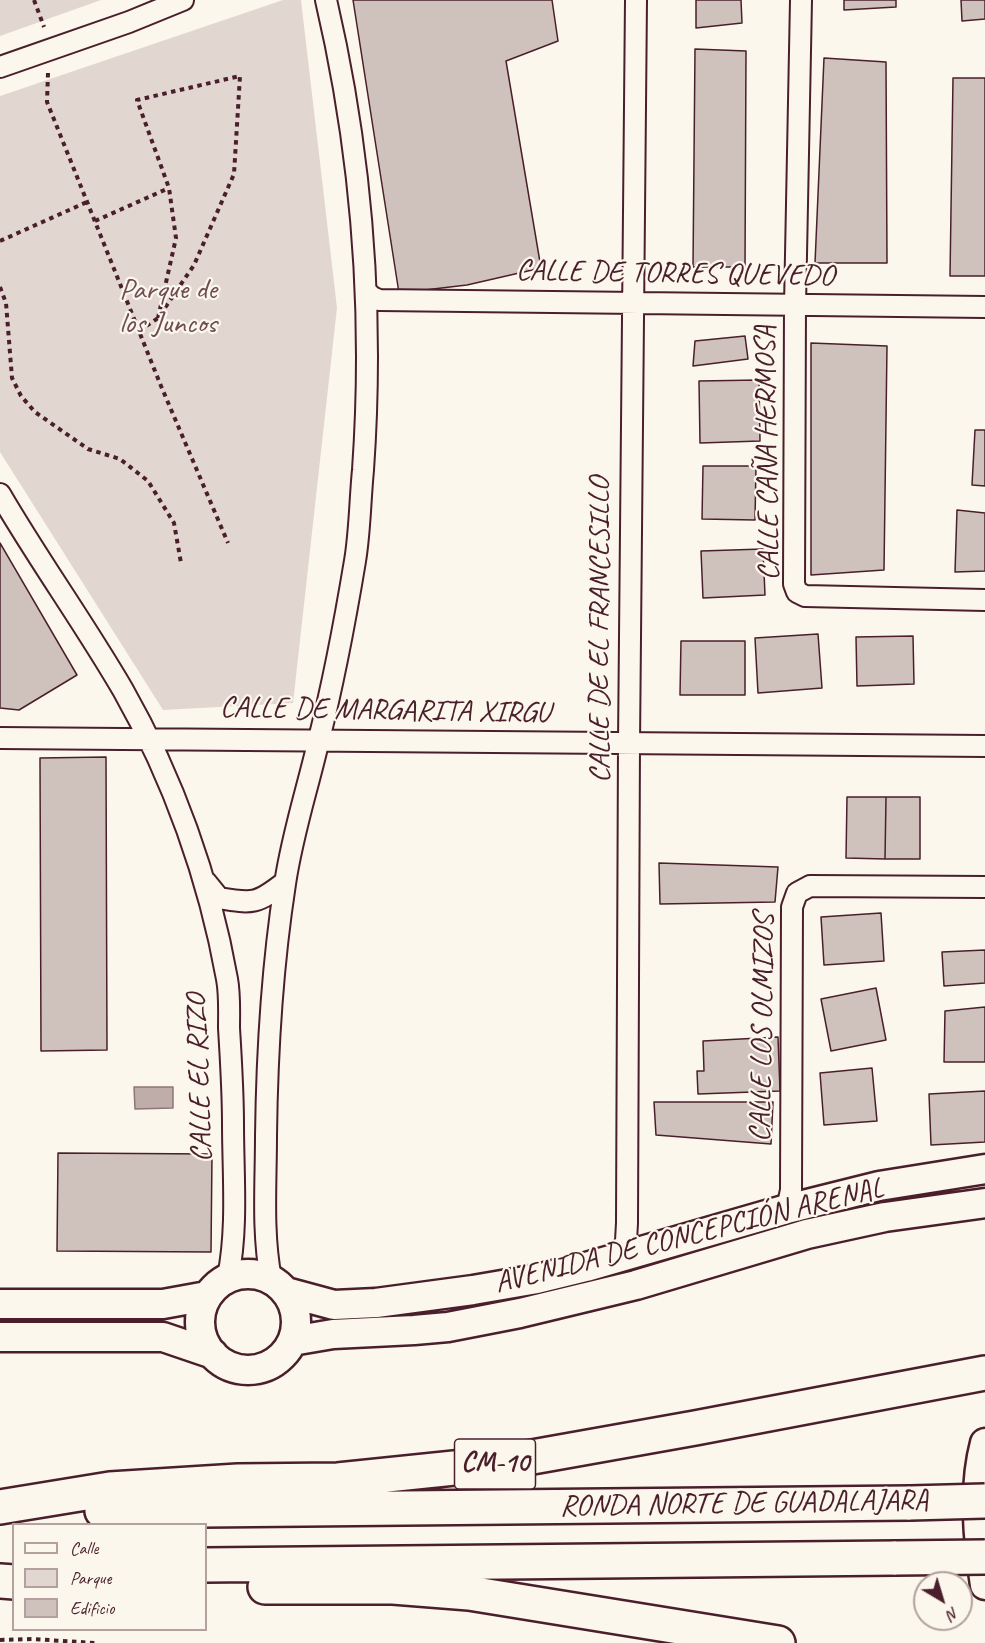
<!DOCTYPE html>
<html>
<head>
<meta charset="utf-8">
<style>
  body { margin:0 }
  #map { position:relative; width:985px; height:1643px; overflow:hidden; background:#fbf7ec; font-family:Caveat,sans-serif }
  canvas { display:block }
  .legend { position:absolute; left:12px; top:1523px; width:195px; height:108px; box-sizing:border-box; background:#fbf7ec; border:2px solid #b4a19f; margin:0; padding:8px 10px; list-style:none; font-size:18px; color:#4a1f2b }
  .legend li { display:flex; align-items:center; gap:12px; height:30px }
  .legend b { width:30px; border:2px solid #b4a19f }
  .north { position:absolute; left:913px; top:1571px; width:60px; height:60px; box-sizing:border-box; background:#fbf7ec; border:2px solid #b4a19f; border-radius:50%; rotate:142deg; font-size:16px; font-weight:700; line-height:24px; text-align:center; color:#4a1f2b }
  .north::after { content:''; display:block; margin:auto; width:21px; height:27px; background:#4a1f2b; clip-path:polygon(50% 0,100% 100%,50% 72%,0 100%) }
</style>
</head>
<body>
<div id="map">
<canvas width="985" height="1643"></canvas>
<ul class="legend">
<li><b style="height:8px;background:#fbf7ec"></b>Calle</li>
<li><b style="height:16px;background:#e2d7d0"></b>Parque</li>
<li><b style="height:16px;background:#cfc2bc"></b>Edificio</li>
</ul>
<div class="north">N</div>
</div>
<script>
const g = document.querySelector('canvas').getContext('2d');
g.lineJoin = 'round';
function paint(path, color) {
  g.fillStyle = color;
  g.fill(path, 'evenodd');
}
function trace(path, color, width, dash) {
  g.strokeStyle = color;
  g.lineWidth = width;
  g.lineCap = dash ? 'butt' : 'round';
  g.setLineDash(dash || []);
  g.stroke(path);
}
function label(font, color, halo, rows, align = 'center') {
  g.font = font + ' Caveat,sans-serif';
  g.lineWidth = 4.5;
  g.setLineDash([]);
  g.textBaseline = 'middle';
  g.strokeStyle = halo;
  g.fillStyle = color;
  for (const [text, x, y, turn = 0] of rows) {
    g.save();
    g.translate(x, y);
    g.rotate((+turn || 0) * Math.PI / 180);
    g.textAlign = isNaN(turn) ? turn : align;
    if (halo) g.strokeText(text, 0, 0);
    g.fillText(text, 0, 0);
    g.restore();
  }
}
const green = new Path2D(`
  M0 0H101L0 36Z
  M283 0H301L337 308 293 703 163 710 0 452V96Z`);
const water = new Path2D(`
  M134 1087H173V1108L135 1109Z`);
const building = new Path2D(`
  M353 0H552L558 41 506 61 541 268 467 285 399 293Z
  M696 0H741L742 23 696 28Z
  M844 0H896V7L844 10Z
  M961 0H985V19L962 21Z
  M695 49 746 51 745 267H693Z
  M824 58 886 62 887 263H815Z
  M953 78H985V276H950Z
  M745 336 748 359 693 366 695 341Z
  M811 343 887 346 884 570 811 575Z
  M759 380 760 441 700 443 699 381Z
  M975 430H985V486L972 485Z
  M703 466H756L755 520 702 519Z
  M957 510 985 513V571L955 572Z
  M0 543 77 675 19 710 0 708Z
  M763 549 765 595 703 598 701 551Z
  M818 634 822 688 758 693 755 638Z
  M913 636 914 684 857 686 856 637Z
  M681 641H745V695H680Z
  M106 757 107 1050 41 1051 40 758Z
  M847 797H886L885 859 846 858Z
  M886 797H920V859H885Z
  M659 863 778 867 775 902 660 904Z
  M881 913 884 961 824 965 821 917Z
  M985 950V983L944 986 942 952Z
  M876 988 886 1040 831 1051 821 999Z
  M985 1007V1062H944L945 1011Z
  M778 1037 780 1091 698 1094 697 1071H704L703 1041Z
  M872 1068 877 1121 824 1125 820 1073Z
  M985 1091V1142L931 1145 929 1094Z
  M654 1102H773L771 1144 656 1135Z
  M58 1153 212 1154 211 1252 57 1251Z`);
const path = new Path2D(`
  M34 0 44 27
  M48 73 47 102 161 386 228 543
  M95 221 169 188
  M0 241 87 202
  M0 287 6 303 12 378 21 396 35 412 88 449 120 459 148 481 174 523 181 563
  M139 331 158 318 194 265 234 174 240 76 137 100 169 188 176 238 158 318
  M0 1640 32 1639 95 1643`);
const street = new Path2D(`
  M801 0 795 306 794 584 797 592 805 596 985 600
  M0 67 129 22 183 0
  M366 291 372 297 379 300 985 307
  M0 494C39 561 84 623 123 690 173 778 209 878 227 979 230 995 229 1012 229 1028 231 1060 233 1092 233 1124 233 1174 238 1228 228 1277
  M0 738 985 746
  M206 882 219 898C253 904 257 904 285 882
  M787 1209 791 1190 792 907 797 893 810 886 985 887
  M618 1259 626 1241 627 1223 629 743 636 0
  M271 1279C262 1232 266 1184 266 1136 267 1052 272 968 285 884 292 835 308 787 319 739 334 680 345 621 355 561 360 531 360 500 363 470 374 313 362 154 326 0`);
const secondary = new Path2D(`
  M200 1322a48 48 0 1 1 96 0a48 48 0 1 1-96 0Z
  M286 1292 334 1305 376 1303 473 1290 537 1279 586 1267 787 1209 879 1186 985 1169
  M0 1304H163L207 1296
  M0 1337H163L213 1354
  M292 1341 333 1334 414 1330 448 1327 520 1313 636 1285 807 1234 885 1217 985 1203
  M985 1443C973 1488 978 1540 985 1585`);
const highway = new Path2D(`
  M0 1507 110 1489 238 1481 338 1480 493 1464 695 1428 985 1373
  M102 1511 910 1503
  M206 1565 896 1558
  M0 1581 14 1582
  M265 1587H393L469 1593 778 1643`);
const highwayBridge = new Path2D(`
  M910 1503 985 1501
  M896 1558 985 1557`);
const shields = [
  [495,1464,81]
];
const shieldNames = [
  ["CM-10",495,1464]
];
const streetNames = [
  ["CALLE DE TORRES QUEVEDO",675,274,1],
  ["CALLE CAÑA HERMOSA",768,453,-91],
  ["CALLE DE EL FRANCESILLO",600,630,-90],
  ["CALLE DE MARGARITA XIRGU",385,711,1],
  ["CALLE LOS OLMIZOS",763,1028,-89],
  ["CALLE EL RIZO",200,1078,-92],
  ["AVENIDA DE CONCEPCIÓN ARENAL",689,1236,-14],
  ["RONDA NORTE DE GUADALAJARA",744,1504,-1]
];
const parkNames = [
  ["Parque de",168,290],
  ["los Juncos",168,324]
];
paint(green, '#e2d7d0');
paint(water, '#bfadaa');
trace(water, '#907477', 1.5);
paint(building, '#cfc2bc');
trace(building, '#4a1f2b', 1.5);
trace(street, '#4a1f2b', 24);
trace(secondary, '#4a1f2b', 33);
trace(highway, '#4a1f2b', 38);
trace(path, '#4a1f2b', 4, [4.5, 4.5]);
trace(street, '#fbf7ec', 20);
trace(secondary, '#fbf7ec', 28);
trace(highway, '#fbf7ec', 33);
trace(highwayBridge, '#4a1f2b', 38, []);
trace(highwayBridge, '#fbf7ec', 33);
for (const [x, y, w] of shields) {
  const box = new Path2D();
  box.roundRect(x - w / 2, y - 25, w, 50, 4.5);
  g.fillStyle = '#fbf7ec';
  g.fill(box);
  trace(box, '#4a1f2b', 1.5);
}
label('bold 28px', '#4a1f2b', null, shieldNames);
label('30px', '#4a1f2b', '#fbf7ec', streetNames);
label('30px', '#704d54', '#fbf7ec', parkNames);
</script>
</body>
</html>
